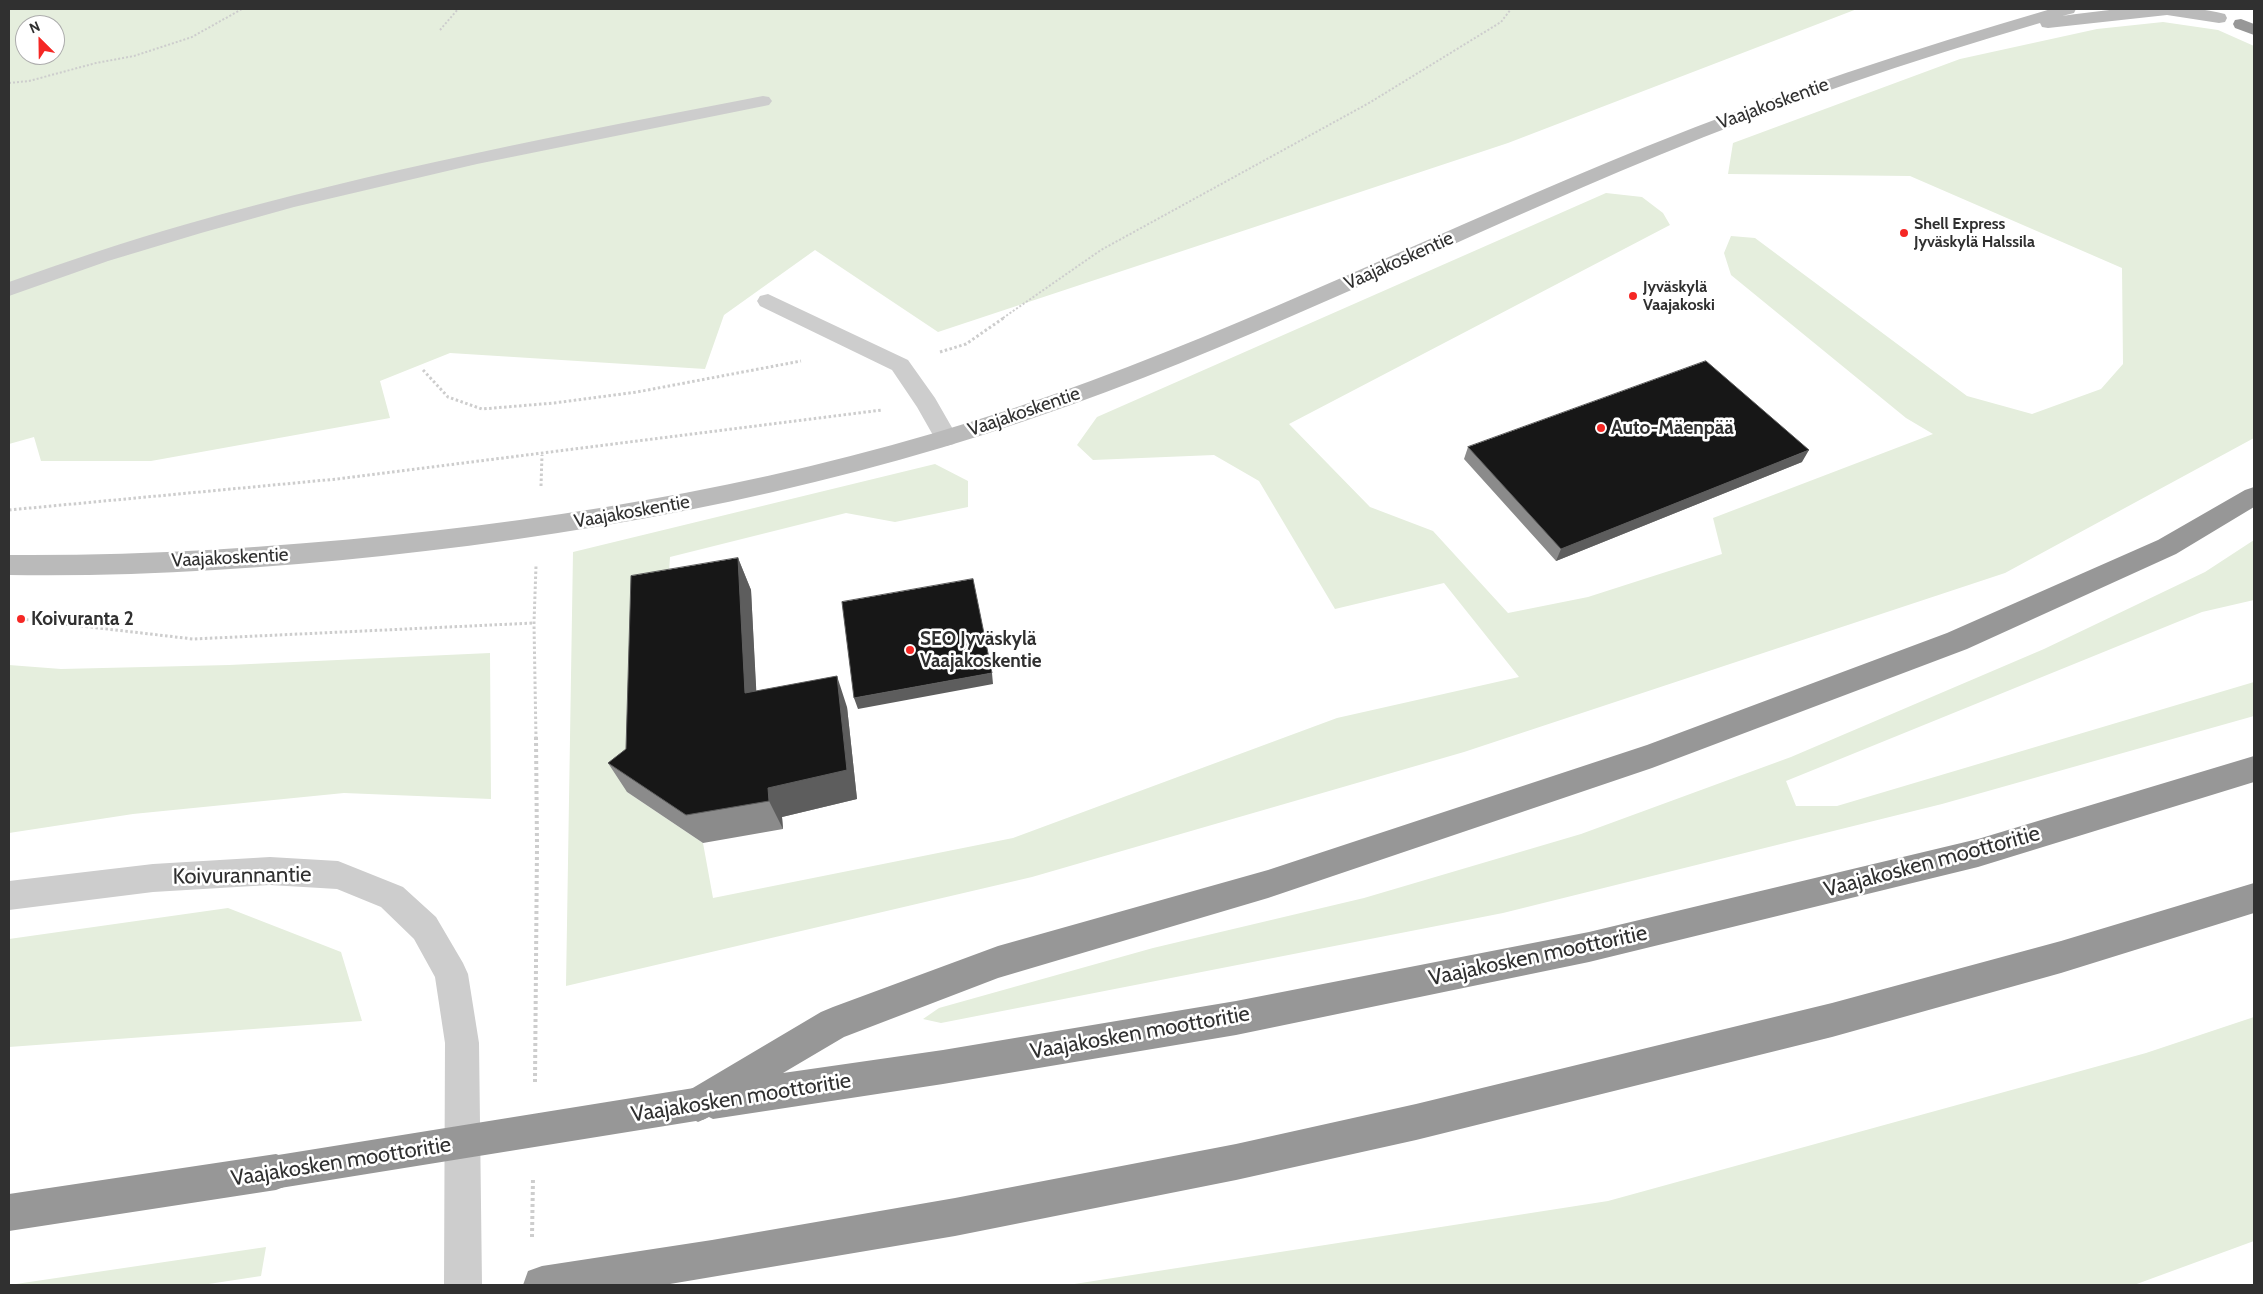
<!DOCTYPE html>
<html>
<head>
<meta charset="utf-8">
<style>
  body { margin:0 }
  #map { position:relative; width:2263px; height:1294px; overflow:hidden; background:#fff; font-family:Cabin,sans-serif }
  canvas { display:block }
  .frame { position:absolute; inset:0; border:10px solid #303030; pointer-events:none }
  .north { position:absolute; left:15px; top:15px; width:50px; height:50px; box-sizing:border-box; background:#fff; border:1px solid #acacac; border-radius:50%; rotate:337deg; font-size:14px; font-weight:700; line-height:20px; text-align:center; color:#303030 }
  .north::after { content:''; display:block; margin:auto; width:18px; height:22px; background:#f52724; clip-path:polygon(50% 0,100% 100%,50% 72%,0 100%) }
</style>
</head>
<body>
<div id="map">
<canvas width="2263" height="1294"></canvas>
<div class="frame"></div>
<div class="north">N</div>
</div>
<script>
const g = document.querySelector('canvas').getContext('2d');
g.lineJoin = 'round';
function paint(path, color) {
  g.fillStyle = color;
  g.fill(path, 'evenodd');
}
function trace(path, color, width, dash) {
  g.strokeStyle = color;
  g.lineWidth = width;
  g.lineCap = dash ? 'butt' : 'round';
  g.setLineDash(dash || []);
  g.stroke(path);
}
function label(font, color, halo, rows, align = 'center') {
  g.font = font + ' Cabin,sans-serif';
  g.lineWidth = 5;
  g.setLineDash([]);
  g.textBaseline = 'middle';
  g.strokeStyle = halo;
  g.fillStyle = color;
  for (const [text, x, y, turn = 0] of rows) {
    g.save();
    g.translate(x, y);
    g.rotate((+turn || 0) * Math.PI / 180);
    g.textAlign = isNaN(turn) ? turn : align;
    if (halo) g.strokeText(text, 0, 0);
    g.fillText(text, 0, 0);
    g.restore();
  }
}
const green = new Path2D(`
  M9 9H1857L1508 143 938 332 815 250 724 315 705 369 450 353 380 381 390 418 151 461H41L34 437 9 444ZM25 25H55V55H25Z
  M2163 22 2218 30 2254 46V438L2005 573 1464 752 1032 877 566 986 573 552 935 464 968 481V507L895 522 846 513 670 557 667 605 627 792 703 843 713 898 1013 838 1337 718 1519 677 1444 583 1335 609 1259 481 1214 455 1093 460 1077 445 1097 417 1606 193 1642 197 1663 213 1670 225 1289 424 1370 507 1433 531 1508 613 1588 597 1722 554 1713 518 1933 434 1906 418 1731 275 1724 253 1731 236 1755 238 1967 396 2032 414 2101 389 2123 364 2122 268 1910 176 1728 174 1733 143 1960 59 2097 29Z
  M2254 540V600L2202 612 1786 781 1796 806H1837L2254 682V716L1942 804 1503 913 941 1023 923 1019 939 1008 1153 948 1364 898 1581 834 1791 757 2044 649 2205 572Z
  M490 653 491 799 344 793 133 814 9 833V665L61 669 229 665Z
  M228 908 341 952 362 1021 9 1047V939Z
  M2254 1017V1241L2134 1285H1068L1608 1201 2146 1053Z
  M266 1247 261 1276 202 1285H9Z`);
const pathFar2 = new Path2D(`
  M440 30 458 9
  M9 83 29 81 96 63 134 56 192 37 242 9
  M1003 318 1101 250 1369 103 1501 22 1511 9`);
const pathFar1 = new Path2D(`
  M940 352 966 344 1005 317
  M423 370 448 397 482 409 554 403 637 392 801 361
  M541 486 542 455
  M9 510 337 479 882 410
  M21 619 193 639 534 623
  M536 739 534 623 536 566`);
const path = new Path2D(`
  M535 1082 537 846 536 737
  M532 1237 533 1178`);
const lane = new Path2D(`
  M763 96 769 97 772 101 769 105 477 164 294 207 201 233 108 261 9 296V282C68 261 127 241 187 224 376 170 570 133 763 96Z
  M768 294 908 360 935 398 958 438 954 444 946 446 938 444 917 407 892 370 760 306 757 301 760 296Z`);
const street = new Path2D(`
  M270 857 338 861 403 887 436 917 463 963 468 974 479 1043 482 1285H444L445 1043 435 977 414 939 381 907 337 889 270 885 153 892 9 910V881L153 864Z`);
const secondary = new Path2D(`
  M2051 9H2076L2074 13 2062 16C2115 9 2173 1 2225 14L2227 18 2225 22 2219 23 2167 15 2048 28 2042 27 2040 23C1910 61 1782 104 1657 156 1460 237 1269 334 1068 406 846 486 615 531 382 556 258 569 133 577 9 575V555C138 556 266 548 394 535 618 512 840 470 1052 395 1255 323 1447 227 1645 147 1778 93 1914 49 2051 9Z`);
const highway = new Path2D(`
  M2241 19 2254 24V35L2235 28 2233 24 2235 20Z
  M2254 487V507L2176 554 1967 649 1652 768 1268 898 998 978 844 1037 783 1073 943 1050 1236 1001 1589 932 1978 839 2254 756V782L1978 867 1589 962 1236 1035 943 1084 713 1119 709 1117 698 1122 686 1116 680 1104 686 1092 821 1012 833 1007 998 946 1268 870 1647 745 1947 633 2158 540 2245 490Z
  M2254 883V913L2061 973 1832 1037 1416 1140 1236 1180 955 1236 664 1285H523L528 1271 542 1266 712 1240 955 1198 1236 1144 1416 1104 1832 1003 2061 941Z
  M276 1154 289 1159 294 1172 289 1185 276 1190 9 1231V1194Z`);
const highwayBridge = new Path2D(`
  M276 1172 698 1104`);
const wall = new Path2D(`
  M1468 447 1802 462 1556 561 1464 459Z
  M738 558 751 590 756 691 847 707 857 799 782 817 783 829 703 843 627 792 608 763 626 749Z`);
const shadedWall = new Path2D(`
  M1809 450 1802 462 1556 561 1561 549Z
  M738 558 751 590 758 723 745 693Z
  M992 673 993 684 858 709 854 698Z
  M837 676 847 707 857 799 782 817 783 829 769 801 768 788Z`);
const building = new Path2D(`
  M1706 361 1809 450 1561 549 1468 447Z
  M738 558 745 693 837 676 847 770 768 788 769 801 686 815 608 763 626 749 631 576Z
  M973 579 992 673 854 698 842 602Z`);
const markers = [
  [1904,233,5,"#f52724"],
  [1633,296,5,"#f52724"],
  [1601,428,5,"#f52724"],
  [21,619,5,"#f52724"],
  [910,650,5,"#f52724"]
];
const farPoinames = [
  ["Shell Express",1914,224],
  ["Jyväskylä Halssila",1914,242],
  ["Jyväskylä",1643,287],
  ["Vaajakoski",1643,305]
];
const streetNames = [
  ["Vaajakoskentie",1773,104,-20],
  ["Vaajakoskentie",1399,261,-24],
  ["Vaajakoskentie",1024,412,-19],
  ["Vaajakoskentie",632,512,-10],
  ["Vaajakoskentie",230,558,-3]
];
const poiNames = [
  ["Auto-Mäenpää",1611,428],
  ["Koivuranta 2",31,619],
  ["SEO Jyväskylä",920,639],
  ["Vaajakoskentie",920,661]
];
const nearStreetnames = [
  ["Vaajakosken moottoritie",1932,862,-15],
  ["Koivurannantie",242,876,-1],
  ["Vaajakosken moottoritie",1538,956,-12],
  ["Vaajakosken moottoritie",1140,1033,-10],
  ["Vaajakosken moottoritie",741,1098,-9],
  ["Vaajakosken moottoritie",341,1162,-9]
];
paint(green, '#e5eedd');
trace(pathFar2, '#cdcdcd', 2, [2, 2]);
trace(pathFar1, '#cdcdcd', 3, [2.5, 2.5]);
trace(path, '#cdcdcd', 4, [3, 3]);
paint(lane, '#cdcdcd');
paint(street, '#cdcdcd');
paint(secondary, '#bababa');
paint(highway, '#979797');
trace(highwayBridge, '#979797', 33);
paint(wall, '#8b8b8b');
paint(shadedWall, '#5d5d5d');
paint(building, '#171717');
trace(building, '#5d5d5d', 1);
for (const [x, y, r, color] of markers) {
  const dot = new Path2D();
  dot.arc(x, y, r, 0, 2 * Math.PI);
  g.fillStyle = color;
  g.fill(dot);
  trace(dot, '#fff', 2);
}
label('bold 16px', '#303030', '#fff', farPoinames, 'left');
label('19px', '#303030', '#fff', streetNames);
label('bold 19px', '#303030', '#fff', poiNames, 'left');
label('22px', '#303030', '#fff', nearStreetnames);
</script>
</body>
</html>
